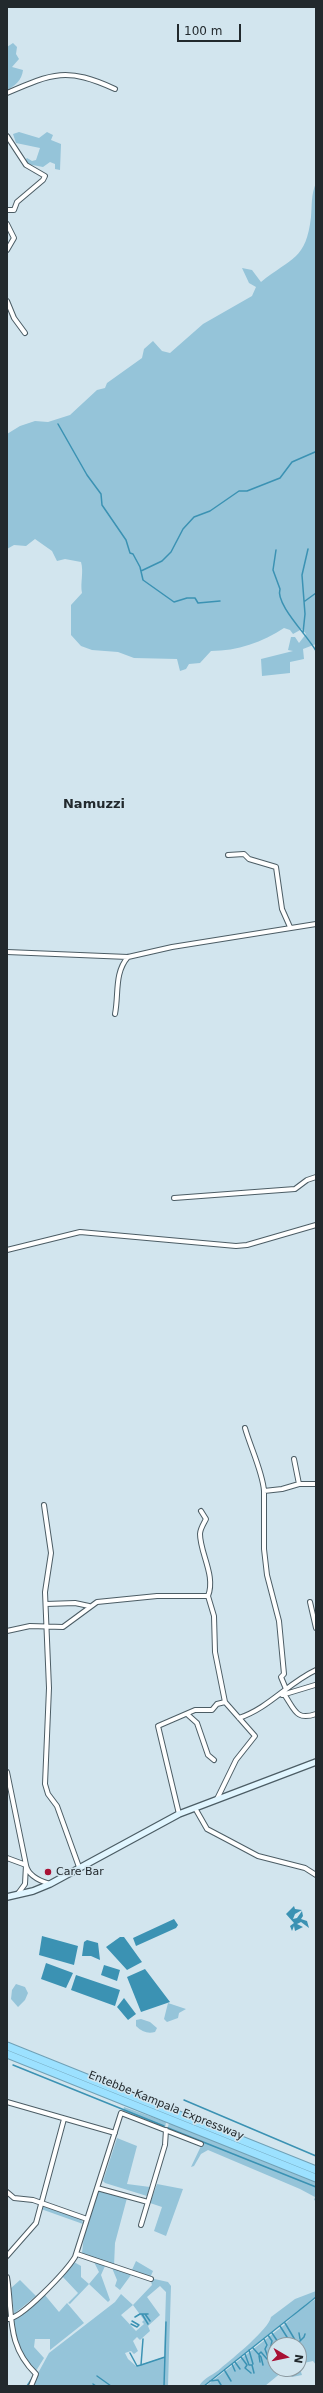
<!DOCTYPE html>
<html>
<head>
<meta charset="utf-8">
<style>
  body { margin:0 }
  #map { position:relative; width:323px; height:2393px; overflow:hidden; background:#d2e5ee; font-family:"DejaVu Sans",sans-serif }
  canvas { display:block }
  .frame { position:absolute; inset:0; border:8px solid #22292d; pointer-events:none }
  .north { position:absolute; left:267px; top:2337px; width:40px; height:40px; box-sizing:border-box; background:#d2e5ee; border:1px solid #8c9aa1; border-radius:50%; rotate:99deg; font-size:11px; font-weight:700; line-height:16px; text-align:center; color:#22292d }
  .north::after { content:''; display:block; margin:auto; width:14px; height:18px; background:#a81034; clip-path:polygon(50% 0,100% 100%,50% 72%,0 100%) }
  .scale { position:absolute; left:177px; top:24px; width:64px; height:18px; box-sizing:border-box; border:2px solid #22292d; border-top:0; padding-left:5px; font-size:12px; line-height:14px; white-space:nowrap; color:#22292d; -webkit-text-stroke:3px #d2e5ee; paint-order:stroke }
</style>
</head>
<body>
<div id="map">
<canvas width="323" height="2393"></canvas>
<div class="frame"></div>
<div class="north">N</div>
<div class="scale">100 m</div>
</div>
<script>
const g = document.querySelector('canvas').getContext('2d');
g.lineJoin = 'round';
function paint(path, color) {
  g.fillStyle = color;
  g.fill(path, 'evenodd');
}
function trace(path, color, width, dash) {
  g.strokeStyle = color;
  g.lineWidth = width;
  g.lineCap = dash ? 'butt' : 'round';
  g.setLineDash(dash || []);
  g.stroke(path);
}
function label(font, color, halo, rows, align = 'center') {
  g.font = font + ' "DejaVu Sans",sans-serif';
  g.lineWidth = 3;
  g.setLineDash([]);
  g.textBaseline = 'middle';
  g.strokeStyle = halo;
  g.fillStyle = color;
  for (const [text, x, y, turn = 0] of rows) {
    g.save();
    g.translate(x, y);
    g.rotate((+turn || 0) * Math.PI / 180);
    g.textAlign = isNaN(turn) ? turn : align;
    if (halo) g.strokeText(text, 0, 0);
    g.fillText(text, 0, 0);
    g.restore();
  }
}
const green = new Path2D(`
  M13 43 17 47 16 54 19 59 12 67 23 70C22 80 15 86 7 90V47Z
  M19 132 39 138 47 132 53 135 51 140 61 144 60 170 55 169V164L50 162 43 167 22 163 27 158 32 161 36 160 40 148 16 143 13 134Z
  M316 183V644L303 649 304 659 290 662V673L262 676 261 659 293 651 288 650 291 637H295L299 643 306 634 302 629 293 634 290 630 284 628C263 642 237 651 211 651L200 663 189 664 186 669 180 671 177 659 134 658 118 652 92 650 81 646 71 635V605L82 593C80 583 84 572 81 562L65 559 57 561 52 551 35 539 26 546 14 545 7 549V434L20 426 35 421 48 422 70 415 97 390 105 388 107 383 142 358 144 349 153 341 162 351 170 353 203 324 252 296 256 287 249 283 242 268 252 270 261 282C292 257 306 260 311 217 312 204 311 195 316 183Z
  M16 1984 25 1987 28 1993 25 2000 18 2007 11 1999 12 1990Z
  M168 2003 186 2009 179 2013 178 2018 167 2022 164 2019Z
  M141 2019 150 2022 157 2028 155 2032C148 2034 142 2032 136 2026V2020Z
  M124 2107 166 2122 165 2129 123 2111Z
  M169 2123 316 2182V2201L314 2200 315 2197 300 2189 208 2150 201 2154 194 2166 191 2167 201 2146 167 2130Z
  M117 2138 137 2146 127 2184 150 2187 147 2196 105 2183 103 2181Z
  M157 2184 183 2189 166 2236 154 2231 162 2207 150 2203Z
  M102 2191 127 2198 115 2243 114 2266 82 2253 84 2235 96 2197 98 2192Z
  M42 2206 82 2218 83 2224 41 2209Z
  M136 2261 153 2271 150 2278 168 2282 171 2286 168 2386H31L49 2353 115 2302 121 2294 133 2305 152 2285 150 2278 131 2272ZM160 2286 166 2292 164 2357 136 2366 128 2359 125 2353 131 2351 134 2354 138 2351 133 2341 137 2337 140 2340 150 2331 148 2326 160 2315 147 2297ZM133 2305 144 2320 142 2322 144 2324 136 2331 121 2315Z
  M74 2262 81 2266V2277L89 2284 99 2272 94 2262 105 2266 101 2275 110 2300 108 2302 89 2284 70 2304 68 2303 78 2293 62 2276Z
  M112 2268 131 2275 120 2290 115 2286 117 2280Z
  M20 2280 36 2296 14 2314 11 2288Z
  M316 2291V2297L310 2301 203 2386H199C204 2377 214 2375 221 2368 232 2359 269 2329 271 2317L295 2299Z
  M44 2294 59 2312 67 2303 84 2323 50 2350V2339H35L34 2347 44 2358 36 2371C23 2361 10 2336 13 2319Z
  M316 2299V2365L313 2361 299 2364V2345H275V2369H299V2366L302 2375 292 2377 287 2372H282L265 2386H206L284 2325 301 2308Z`);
const water = new Path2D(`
  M294 1906 295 1909 302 1910 295 1914 293 1919 297 1918 302 1911 303 1916 301 1919 307 1921 309 1928 301 1922 297 1924 303 1927 295 1931 294 1926 292 1931 290 1926 294 1923 286 1914Z
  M174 1919 178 1925 176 1928 136 1946 133 1938Z
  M42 1936 78 1946 74 1965 39 1955Z
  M120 1937H124L142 1962 127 1970 106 1947Z
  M87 1940 98 1943 100 1960 91 1956H82L84 1942Z
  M46 1963 73 1973 66 1988 41 1979Z
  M104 1965 120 1970 117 1981 101 1975Z
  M145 1969 170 2002 141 2012 127 1977Z
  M76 1975 120 1990 115 2006 71 1990Z
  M124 1998 136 2014 128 2020 117 2007Z`);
const stream = new Path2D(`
  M58 424 87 475 101 494 102 505 126 540 130 553 133 554 140 567 143 580 174 602 187 598H195L198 603 220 601
  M276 550 273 570 280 589C275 604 308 636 316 651
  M141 571 162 561 171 552 183 529 194 517 210 511 239 491H247L280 478 292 462 315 452 316 453
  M305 601 316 593
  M303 633 305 614 302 575 308 549
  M13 2065 164 2126
  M184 2100 316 2156
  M168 2128 316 2187
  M142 2314 148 2324
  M145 2314 150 2321
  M135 2317 140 2314H148
  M285 2323 298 2345
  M131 2324 137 2327 139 2325 132 2321
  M280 2326 292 2345
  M272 2333 280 2345
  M299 2333 300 2339
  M268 2335 272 2341 270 2350 275 2354
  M143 2339 141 2365 165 2357
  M264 2339 267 2345 265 2349 270 2363
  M298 2343 304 2337 305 2334
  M285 2344 286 2345
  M253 2348 261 2357 263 2365
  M249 2350 253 2364
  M130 2353 137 2366 141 2365
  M245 2354 249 2365H252L254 2373
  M259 2354 261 2352 267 2359
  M259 2356 260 2362
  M241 2357 247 2365 245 2368 251 2373
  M235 2362 240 2369
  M232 2364 235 2371
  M225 2371 231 2381
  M97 2376 111 2386
  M210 2381 218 2380 221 2385
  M93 2384 96 2386
  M27 2386 33 2377
  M164 2386 166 2322
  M204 2386 316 2297`);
const minor = new Path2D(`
  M7 93C53 73 67 67 115 89
  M7 136 26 165 45 176 43 180 17 202 14 210H7
  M7 224 14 238 7 250
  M7 301 14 318 25 333
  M228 855 244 854 249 859 276 867 282 909 290 927
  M7 952 128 957 172 947 316 924
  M115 1014C119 994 114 973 128 957
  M174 1198 295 1189 307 1180 316 1177
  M7 1250 80 1232 236 1246 247 1245 316 1225
  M245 1428C250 1446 263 1473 264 1491L282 1489 299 1484H316
  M294 1459 299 1484
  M264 1491V1549L267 1575 279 1621 284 1674 281 1677 286 1689
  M44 1505 51 1553 45 1592 49 1688 45 1784 48 1794 57 1806 79 1867
  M201 1511 206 1519C204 1523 200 1529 200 1534 200 1553 216 1576 208 1596L214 1616 215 1652 225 1702 255 1736 236 1760 217 1799
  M310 1602 316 1628
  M46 1604 75 1603 89 1606
  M7 1631 30 1626 63 1627 97 1602 157 1596H208
  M284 1694C295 1710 296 1721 316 1714
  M282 1695 315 1685
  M187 1714 197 1723 208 1755 214 1760
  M239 1718C269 1708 288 1683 316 1670
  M7 1772 26 1865 25 1884 17 1895
  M195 1808 207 1829 226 1839 258 1856 305 1868 316 1875
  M179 1814 158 1726 195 1710H212L217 1704 225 1702
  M7 1858 26 1865C28 1876 40 1881 50 1884
  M7 2102 115 2133
  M97 2188 148 2202
  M7 2192 14 2198 33 2200 87 2219
  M141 2225 165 2145 166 2130
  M77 2254 151 2279
  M7 2256 36 2223 64 2119
  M7 2277C13 2315 6 2345 36 2374L31 2386
  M7 2319C21 2320 67 2270 75 2257L121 2113 201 2144`);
const secondary = new Path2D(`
  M7 1897 33 1891 50 1884 179 1814 316 1762`);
const motorway = new Path2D(`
  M7 2046 316 2170
  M7 2054 316 2178`);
const markers = [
  [48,1872,4,"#a81034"]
];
const poiNames = [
  ["Care Bar",56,1872]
];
const streetNames = [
  ["Entebbe-Kampala Expressway",166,2106,22]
];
const quarterNames = [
  ["Namuzzi",94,805]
];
paint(green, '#95c4d9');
paint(water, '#3b92b3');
trace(stream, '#3b92b3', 1.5);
trace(minor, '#4c5d65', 6);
trace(secondary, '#4c5d65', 8);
trace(motorway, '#71a1b6', 9);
trace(minor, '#fff', 4);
trace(secondary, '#e1f6ff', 5.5);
trace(motorway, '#9ce1ff', 7);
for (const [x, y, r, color] of markers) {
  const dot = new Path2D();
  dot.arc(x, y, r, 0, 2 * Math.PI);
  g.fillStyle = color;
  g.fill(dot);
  trace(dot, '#d2e5ee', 1.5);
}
label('11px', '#22292d', '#d2e5ee', poiNames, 'left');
label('11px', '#22292d', '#d2e5ee', streetNames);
label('bold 13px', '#22292d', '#d2e5ee', quarterNames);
</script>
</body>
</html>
